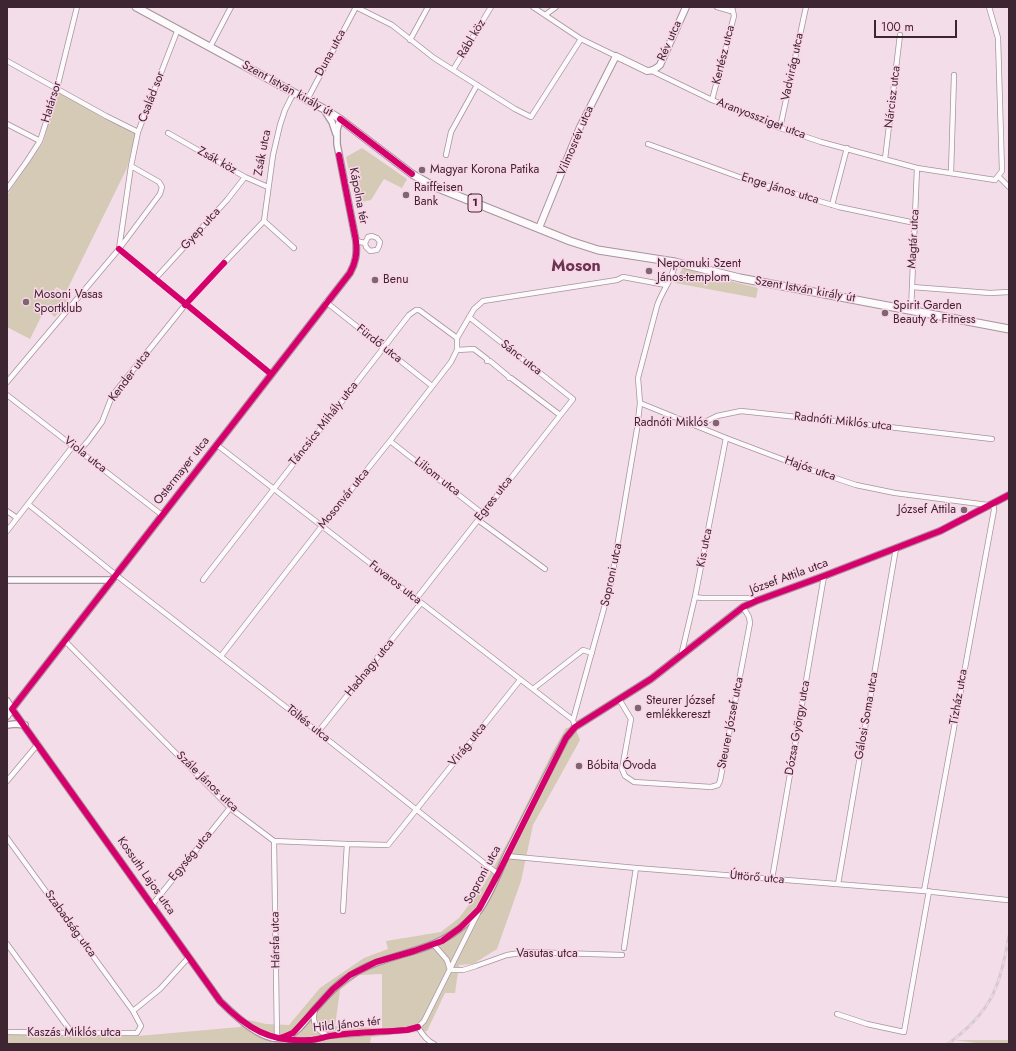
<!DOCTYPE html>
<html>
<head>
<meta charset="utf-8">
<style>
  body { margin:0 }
  #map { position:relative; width:1016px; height:1051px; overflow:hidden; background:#f3dde8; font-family:Jost,sans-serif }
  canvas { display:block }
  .frame { position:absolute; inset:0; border:8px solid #3d2632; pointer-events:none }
  .scale { position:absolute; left:874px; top:20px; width:83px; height:18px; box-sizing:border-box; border:2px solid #3d2632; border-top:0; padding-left:5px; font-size:12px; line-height:14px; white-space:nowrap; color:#3d2632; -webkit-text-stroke:3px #fbd5e8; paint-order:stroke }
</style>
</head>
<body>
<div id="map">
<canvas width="1016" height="1051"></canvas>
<div class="frame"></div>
<div class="scale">100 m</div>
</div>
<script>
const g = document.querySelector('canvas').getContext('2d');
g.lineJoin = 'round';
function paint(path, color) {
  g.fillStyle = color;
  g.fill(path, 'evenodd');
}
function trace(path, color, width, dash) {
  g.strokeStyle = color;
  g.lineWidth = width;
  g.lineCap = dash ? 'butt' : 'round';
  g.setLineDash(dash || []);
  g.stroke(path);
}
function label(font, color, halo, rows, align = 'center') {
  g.font = font + ' Jost,sans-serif';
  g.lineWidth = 3;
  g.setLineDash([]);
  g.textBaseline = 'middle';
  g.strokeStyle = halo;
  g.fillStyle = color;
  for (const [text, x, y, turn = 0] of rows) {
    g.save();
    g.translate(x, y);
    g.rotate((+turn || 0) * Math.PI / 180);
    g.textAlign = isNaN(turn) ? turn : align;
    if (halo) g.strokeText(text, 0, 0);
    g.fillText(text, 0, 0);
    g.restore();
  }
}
const green = new Path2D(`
  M58 91 105 119 136 133 127 168 66 292 56 287 48 303 57 289 70 297 55 317 45 309 30 339 7 327V195L43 143Z
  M362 148 407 179 402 188 384 179 371 200 356 203 346 157Z
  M683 267 702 274 758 288 756 298 675 283Z
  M575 727 580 740 533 825 521 881 497 949 473 964 459 965 455 993H445L427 1031 371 1037 370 1044H277L272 1042 270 1044H7V1034L138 1036 240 1027 248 1020 266 1024 289 1025 320 988 364 958 388 949 386 941 441 932 459 918 483 886 510 838 552 753 566 728ZM382 974V1028L335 1026 340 990 359 975Z
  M954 1040H1009V1044H984Z`);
const minor = new Path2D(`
  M356 7 392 25 434 58 453 70 515 109 531 117 581 39
  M533 7 581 39 616 56
  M717 7 731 11
  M545 15 556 7
  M410 40 428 7
  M210 47 231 7
  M7 61 106 116 138 132
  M453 70 491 7
  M652 71 712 100 780 128 821 142 917 168 995 180 1002 171 998 38 989 7
  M307 100 356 7
  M712 100 734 16 732 7
  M7 124 40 141
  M780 128 806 7
  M168 133 245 177 268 187
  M648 144 742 178 839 207 915 223
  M446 155 451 132 477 85
  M885 159 900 35
  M951 173 954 75
  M999 177 1009 187
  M7 189 27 161 40 141 57 88 77 7
  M832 205 847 148
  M356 241 365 243 366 247 370 251 377 250 379 246 380 242 377 238 372 236 368 237 365 243
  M294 248 264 221 273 155 280 125 285 110 294 92
  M119 249 131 166 138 132 178 29
  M119 249 271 374
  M224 263 264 221
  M155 279 227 200 245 177
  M912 287 990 293 1009 292
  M326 302 432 386
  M911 311 917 168
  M457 338 474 309 483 301 617 280 623 277 666 285
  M457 350 474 349 487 359V361H490L508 376 509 378H511L560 415
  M7 382 119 249 160 194 162 187 159 182 131 166
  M7 395 162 515
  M640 403 726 438 808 469 856 485 895 493 988 505
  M697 426 717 416 741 411 863 424 992 439
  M390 441 483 514
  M217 445 573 720
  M79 451 88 441 102 422 112 396 185 305
  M28 504 116 575 318 732 498 874
  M7 511 17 518
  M478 520 545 569
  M7 531 73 446
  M203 580 409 315 416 310H419L457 338
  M695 597 702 598H750L756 601
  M416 599 573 399 469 317
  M65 641 230 808 274 841 347 844 388 845 520 680
  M221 656 322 526 390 441 451 362 457 350V338
  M681 656 695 597 726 438
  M533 689 583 650 592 653
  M619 699 631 719 622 769 625 776 634 782 711 787 718 785 720 781 750 623 749 617 743 607
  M575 727 573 720 611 583 637 429 640 403 638 378 657 306C662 290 674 278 675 262
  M318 732 421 603
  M7 781 38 744
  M7 838 133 1011 141 1026 137 1033H72L7 1032
  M274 841 277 1038 309 1041 329 1036 407 1030 418 1027
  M506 856 636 868 924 891 1007 900
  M772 879 824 576
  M838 884 896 548
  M924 891 994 510 993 503
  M152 905 230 808
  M343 911 347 844
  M7 944 72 1033
  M434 945 447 960 450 970
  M624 948 636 868
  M450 970H463L476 966 507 955 527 952 622 955
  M315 1010C311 1023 317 1031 329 1036
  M133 1011 160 989 189 957
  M837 1014 867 1024 904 1032 929 891
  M418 1027 424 1021 478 913
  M418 1027C422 1034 427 1041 434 1044`);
const tertiary = new Path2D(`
  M325 111 332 122 336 134
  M340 119 337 130V144L356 241C357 254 356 262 350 273L12 709 220 1001C234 1015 263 1043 284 1038 297 1034 307 1019 315 1009 326 997 336 984 350 976 387 951 430 956 465 924 470 919 476 914 480 909 492 891 499 871 508 852 527 814 546 776 566 738L575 727 651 679 743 607 756 601 824 576 940 531 1009 495
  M7 580H112
  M7 725 15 724 25 725`);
const secondary = new Path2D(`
  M539 228 580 127 616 56 647 71C653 71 656 69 660 65L686 7
  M7 701 12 709 7 716`);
const primary = new Path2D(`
  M136 7 324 109 340 119 412 174 433 186 570 241 598 250 675 262 740 278 1009 329`);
const rail = new Path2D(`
  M948 1044C992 1011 999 989 1009 936`);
const cycleway = new Path2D(`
  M340 119 412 174
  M339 155 356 241C357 254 356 262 350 273L12 709 220 1001C246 1028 271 1043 309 1040 317 1040 323 1037 330 1036 355 1032 382 1032 407 1030L418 1027
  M119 249 271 374
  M185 305 224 263
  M281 1038 293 1033 333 989 350 975 376 962 414 951 442 941 460 928 479 909 498 874 566 738 575 727 651 679 743 607 756 601 824 576 940 531 1009 495`);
const markers = [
  [422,170,4,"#7d6672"],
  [406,195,4,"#7d6672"],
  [649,271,4,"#7d6672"],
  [375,280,4,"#7d6672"],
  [26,302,4,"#7d6672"],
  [885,313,4,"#7d6672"],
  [716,423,4,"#7d6672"],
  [964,510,4,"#7d6672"],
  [638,708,4,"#7d6672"],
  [579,766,4,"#7d6672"]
];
const shields = [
  [475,203,14]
];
const shieldNames = [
  ["1",475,203]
];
const streetNames = [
  ["Rábl köz",472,39,-59],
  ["Rév utca",670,41,-66],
  ["Duna utca",331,53,-62],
  ["Kertész utca",724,55,-76],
  ["Vadvirág utca",793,67,-78],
  ["Szent István király út",287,89,29],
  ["Család sor",152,97,-69],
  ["Nárcisz utca",893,97,-83],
  ["Határsor",52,102,-73],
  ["Aranyossziget utca",761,119,21],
  ["Vilmosrév utca",576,141,-67],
  ["Zsák utca",263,153,-79],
  ["Zsák köz",217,161,29],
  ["Enge János utca",780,189,17],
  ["Kápolna tér",358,196,79],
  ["Gyep utca",201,229,-48],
  ["Magtár utca",914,239,-87],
  ["Szent István király út",805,290,10],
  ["Fürdő utca",379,344,38],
  ["Sánc utca",521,358,38],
  ["Kender utca",130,376,-53],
  ["Radnóti Miklós utca",843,422,6],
  ["Táncsics Mihály utca",324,424,-52],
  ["Viola utca",85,455,38],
  ["Hajós utca",810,469,19],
  ["Ostermayer utca",182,471,-52],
  ["Liliom utca",437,477,38],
  ["Mosonvár utca",344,499,-51],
  ["Egres utca",494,499,-52],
  ["Kis utca",705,548,-79],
  ["Soproni utca",612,575,-78],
  ["József Attila utca",789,577,-20],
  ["Fuvaros utca",395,583,38],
  ["Hadnagy utca",370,668,-51],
  ["Tízház utca",959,697,-80],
  ["Gálosi Soma utca",867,716,-80],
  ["Steurer József utca",731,723,-79],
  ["Töltés utca",308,724,38],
  ["Dózsa György utca",798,728,-80],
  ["Virág utca",468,745,-51],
  ["Szále János utca",207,782,44],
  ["Egység utca",191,856,-51],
  ["Soproni utca",483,875,-62],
  ["Kossuth Lajos utca",146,876,55],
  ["Úttörő utca",757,878,5],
  ["Szabadság utca",70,924,54],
  ["Hársfa utca",276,940,-91],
  ["Vasutas utca",547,954],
  ["Hild János tér",347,1025,-6],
  ["Kaszás Miklós utca",74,1033]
];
const poiNames = [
  ["Magyar Korona Patika",430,170],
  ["Raiffeisen",414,188],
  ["Bank",414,202],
  ["Nepomuki Szent",657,264],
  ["János-templom",657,278],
  ["Benu",383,280],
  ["Mosoni Vasas",34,295],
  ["Sportklub",34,309],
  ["Spirit Garden",893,306],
  ["Beauty & Fitness",893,320],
  ["Radnóti Miklós",708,423,"right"],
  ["József Attila",956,510,"right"],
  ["Steurer József",646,701],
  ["emlékkereszt",646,715],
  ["Bóbita Óvoda",587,766]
];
const districtNames = [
  ["Moson",576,267]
];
paint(green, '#d4cab5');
trace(minor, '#a7939e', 6);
trace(tertiary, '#a7939e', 8);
trace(secondary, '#a7939e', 8);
trace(primary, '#a7939e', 9);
trace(minor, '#fdfafc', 4.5);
trace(tertiary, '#fdfafc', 5.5);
trace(secondary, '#fdfafc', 6);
trace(primary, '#fdfafc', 7);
trace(rail, '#d3cccf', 3);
trace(rail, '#fbd5e8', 1.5, [4.5]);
trace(cycleway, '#d6006c', 6);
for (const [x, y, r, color] of markers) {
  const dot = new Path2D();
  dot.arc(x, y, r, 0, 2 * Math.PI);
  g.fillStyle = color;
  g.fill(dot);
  trace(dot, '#fbd5e8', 1.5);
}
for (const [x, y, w] of shields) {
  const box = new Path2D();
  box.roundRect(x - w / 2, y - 9, w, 18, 3);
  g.fillStyle = '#fbd5e8';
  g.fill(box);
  trace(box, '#3d2632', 1);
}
label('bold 11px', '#3d2632', null, shieldNames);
label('12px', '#3d2632', '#fbd5e8', streetNames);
label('12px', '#3d2632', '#fbd5e8', poiNames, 'left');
label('bold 16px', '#683651', '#fbd5e8', districtNames);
</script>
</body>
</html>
